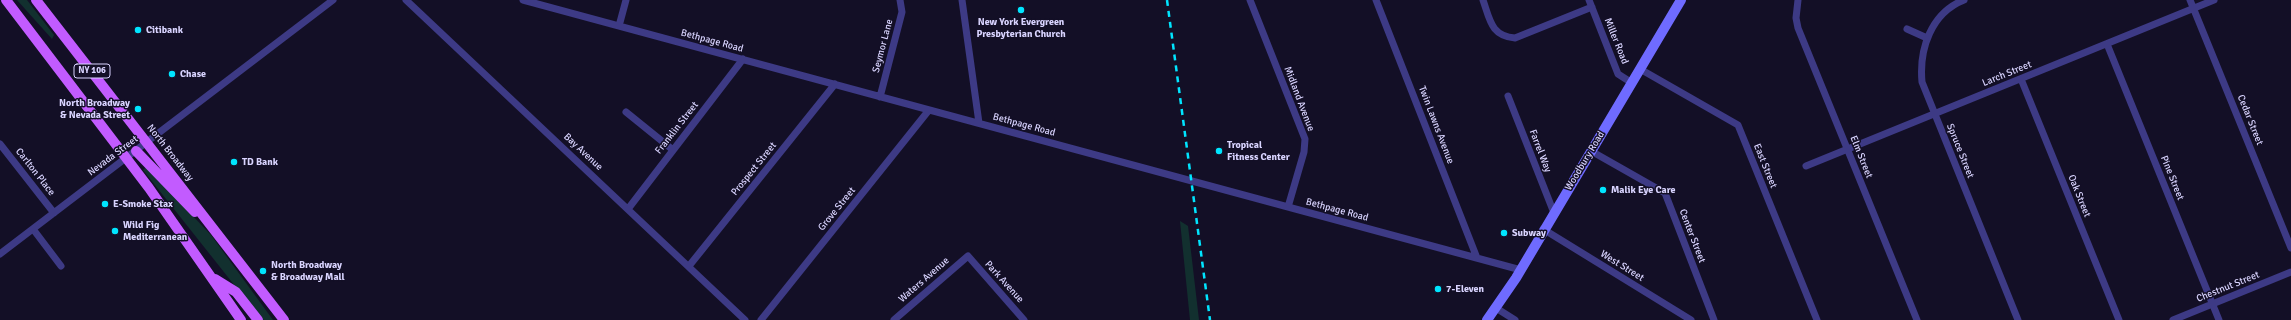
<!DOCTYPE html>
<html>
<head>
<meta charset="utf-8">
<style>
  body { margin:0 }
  canvas { display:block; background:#130f26 }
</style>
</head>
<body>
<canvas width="2291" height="320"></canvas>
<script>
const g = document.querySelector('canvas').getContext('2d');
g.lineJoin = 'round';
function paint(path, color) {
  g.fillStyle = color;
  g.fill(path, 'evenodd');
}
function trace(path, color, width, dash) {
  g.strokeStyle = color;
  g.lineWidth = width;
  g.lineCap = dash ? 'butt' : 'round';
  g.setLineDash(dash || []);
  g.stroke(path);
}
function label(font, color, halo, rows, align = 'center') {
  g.font = font + ' Signika,sans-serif';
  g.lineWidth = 3;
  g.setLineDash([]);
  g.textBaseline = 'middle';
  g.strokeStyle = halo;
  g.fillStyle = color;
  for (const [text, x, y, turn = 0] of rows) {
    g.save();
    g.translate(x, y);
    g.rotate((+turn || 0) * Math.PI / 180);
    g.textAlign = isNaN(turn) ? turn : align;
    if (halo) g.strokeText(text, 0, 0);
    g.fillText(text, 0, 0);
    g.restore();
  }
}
const green = new Path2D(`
  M17 0H27L54 35 52 39Z
  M146 167 211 235 273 320H262L143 170Z
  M1180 221 1188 226 1199 320H1190Z`);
const street = new Path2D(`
  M406 0 745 320
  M523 0 1521 270
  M962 0 979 123
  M1250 0 1305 139 1304 152 1288 207
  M1376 0 1477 258
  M1483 0C1490 20 1491 36 1515 38L1592 7
  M1589 0 1618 74 1632 83
  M1798 0 1796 18 1798 28 1917 320
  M1964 0C1931 13 1919 49 1922 82L2018 320
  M2190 0 2291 248
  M619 26 626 0
  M1907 29 1927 38
  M2107 44 2219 320
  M1640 69 1738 125 1817 320
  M2021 79 2119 320
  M1508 96 1554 213
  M880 97 902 12 900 0
  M626 112 673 150
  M0 144 54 213
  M1591 151 1665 193 1714 320
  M1806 166 2214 0
  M628 209 743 59
  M33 229 61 266
  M1543 229 1691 320
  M0 254 333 0
  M689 266 835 84
  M1496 308 1515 320
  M761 320 929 110
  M894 320 968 256 1024 320
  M2173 320 2291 272`);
const secondary = new Path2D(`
  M1487 320 1516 278 1681 0`);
const primary = new Path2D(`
  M6 0 149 188 241 320
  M36 0 284 320
  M136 151 195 212
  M215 279 236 292 258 320`);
const rail = new Path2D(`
  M1167 0 1210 320`);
const markers = [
  [1021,10,4,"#00e5ff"],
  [138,30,4,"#00e5ff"],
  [172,74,4,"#00e5ff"],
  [138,109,4,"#00e5ff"],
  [1219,151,4,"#00e5ff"],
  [234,162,4,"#00e5ff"],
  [1603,190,4,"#00e5ff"],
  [105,204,4,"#00e5ff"],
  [115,231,4,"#00e5ff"],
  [1504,233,4,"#00e5ff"],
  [263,271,4,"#00e5ff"],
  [1438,289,4,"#00e5ff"]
];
const shields = [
  [92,71,36]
];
const shieldNames = [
  ["NY 106",92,71]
];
const poiNames = [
  ["New York Evergreen",1021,22,"center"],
  ["Presbyterian Church",1021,34,"center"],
  ["Citibank",146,30],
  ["Chase",180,74],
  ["North Broadway",130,103,"right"],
  ["& Nevada Street",130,115,"right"],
  ["Tropical",1227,145],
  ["Fitness Center",1227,157],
  ["TD Bank",242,162],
  ["Malik Eye Care",1611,190],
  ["E-Smoke Stax",113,204],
  ["Wild Fig",123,225],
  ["Mediterranean",123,237],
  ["Subway",1512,233],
  ["North Broadway",271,265],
  ["& Broadway Mall",271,277],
  ["7-Eleven",1446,289]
];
const streetNames = [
  ["Bethpage Road",712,41,15],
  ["Miller Road",1616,41,68],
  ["Seymor Lane",883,46,-75],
  ["Larch Street",2007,74,-22],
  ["Midland Avenue",1299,99,69],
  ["Cedar Street",2250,120,68],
  ["Bethpage Road",1024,125,15],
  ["Twin Lawns Avenue",1436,125,69],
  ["Franklin Street",677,128,-52],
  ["Farrel Way",1540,151,69],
  ["Spruce Street",1960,151,68],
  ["Bay Avenue",583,152,43],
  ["North Broadway",170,153,52],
  ["Nevada Street",113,156,-37],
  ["Elm Street",1861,157,68],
  ["Woodbury Road",1585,161,-59],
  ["East Street",1765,166,68],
  ["Prospect Street",754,169,-51],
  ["Carlton Place",35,172,52],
  ["Pine Street",2172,178,68],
  ["Oak Street",2079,196,68],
  ["Grove Street",837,209,-51],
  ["Bethpage Road",1337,210,15],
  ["Center Street",1692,236,69],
  ["West Street",1622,266,32],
  ["Waters Avenue",924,280,-41],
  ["Park Avenue",1004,282,48],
  ["Chestnut Street",2228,287,-22]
];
paint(green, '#12302f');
trace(street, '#3d3a85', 7);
trace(secondary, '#6f6bff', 10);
trace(primary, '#c25bff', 10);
trace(rail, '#00e5ff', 2.5, [6, 5]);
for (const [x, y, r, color] of markers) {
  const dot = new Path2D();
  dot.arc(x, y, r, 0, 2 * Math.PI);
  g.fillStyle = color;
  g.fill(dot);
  trace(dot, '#130f26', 1.5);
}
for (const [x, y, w] of shields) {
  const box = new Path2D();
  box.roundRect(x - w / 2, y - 7, w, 14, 3);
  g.fillStyle = '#130f26';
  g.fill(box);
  trace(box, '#d9d4ff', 1);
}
label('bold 9px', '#d9d4ff', null, shieldNames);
label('bold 10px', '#d9d4ff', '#130f26', poiNames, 'left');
label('10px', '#d9d4ff', '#130f26', streetNames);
</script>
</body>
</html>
